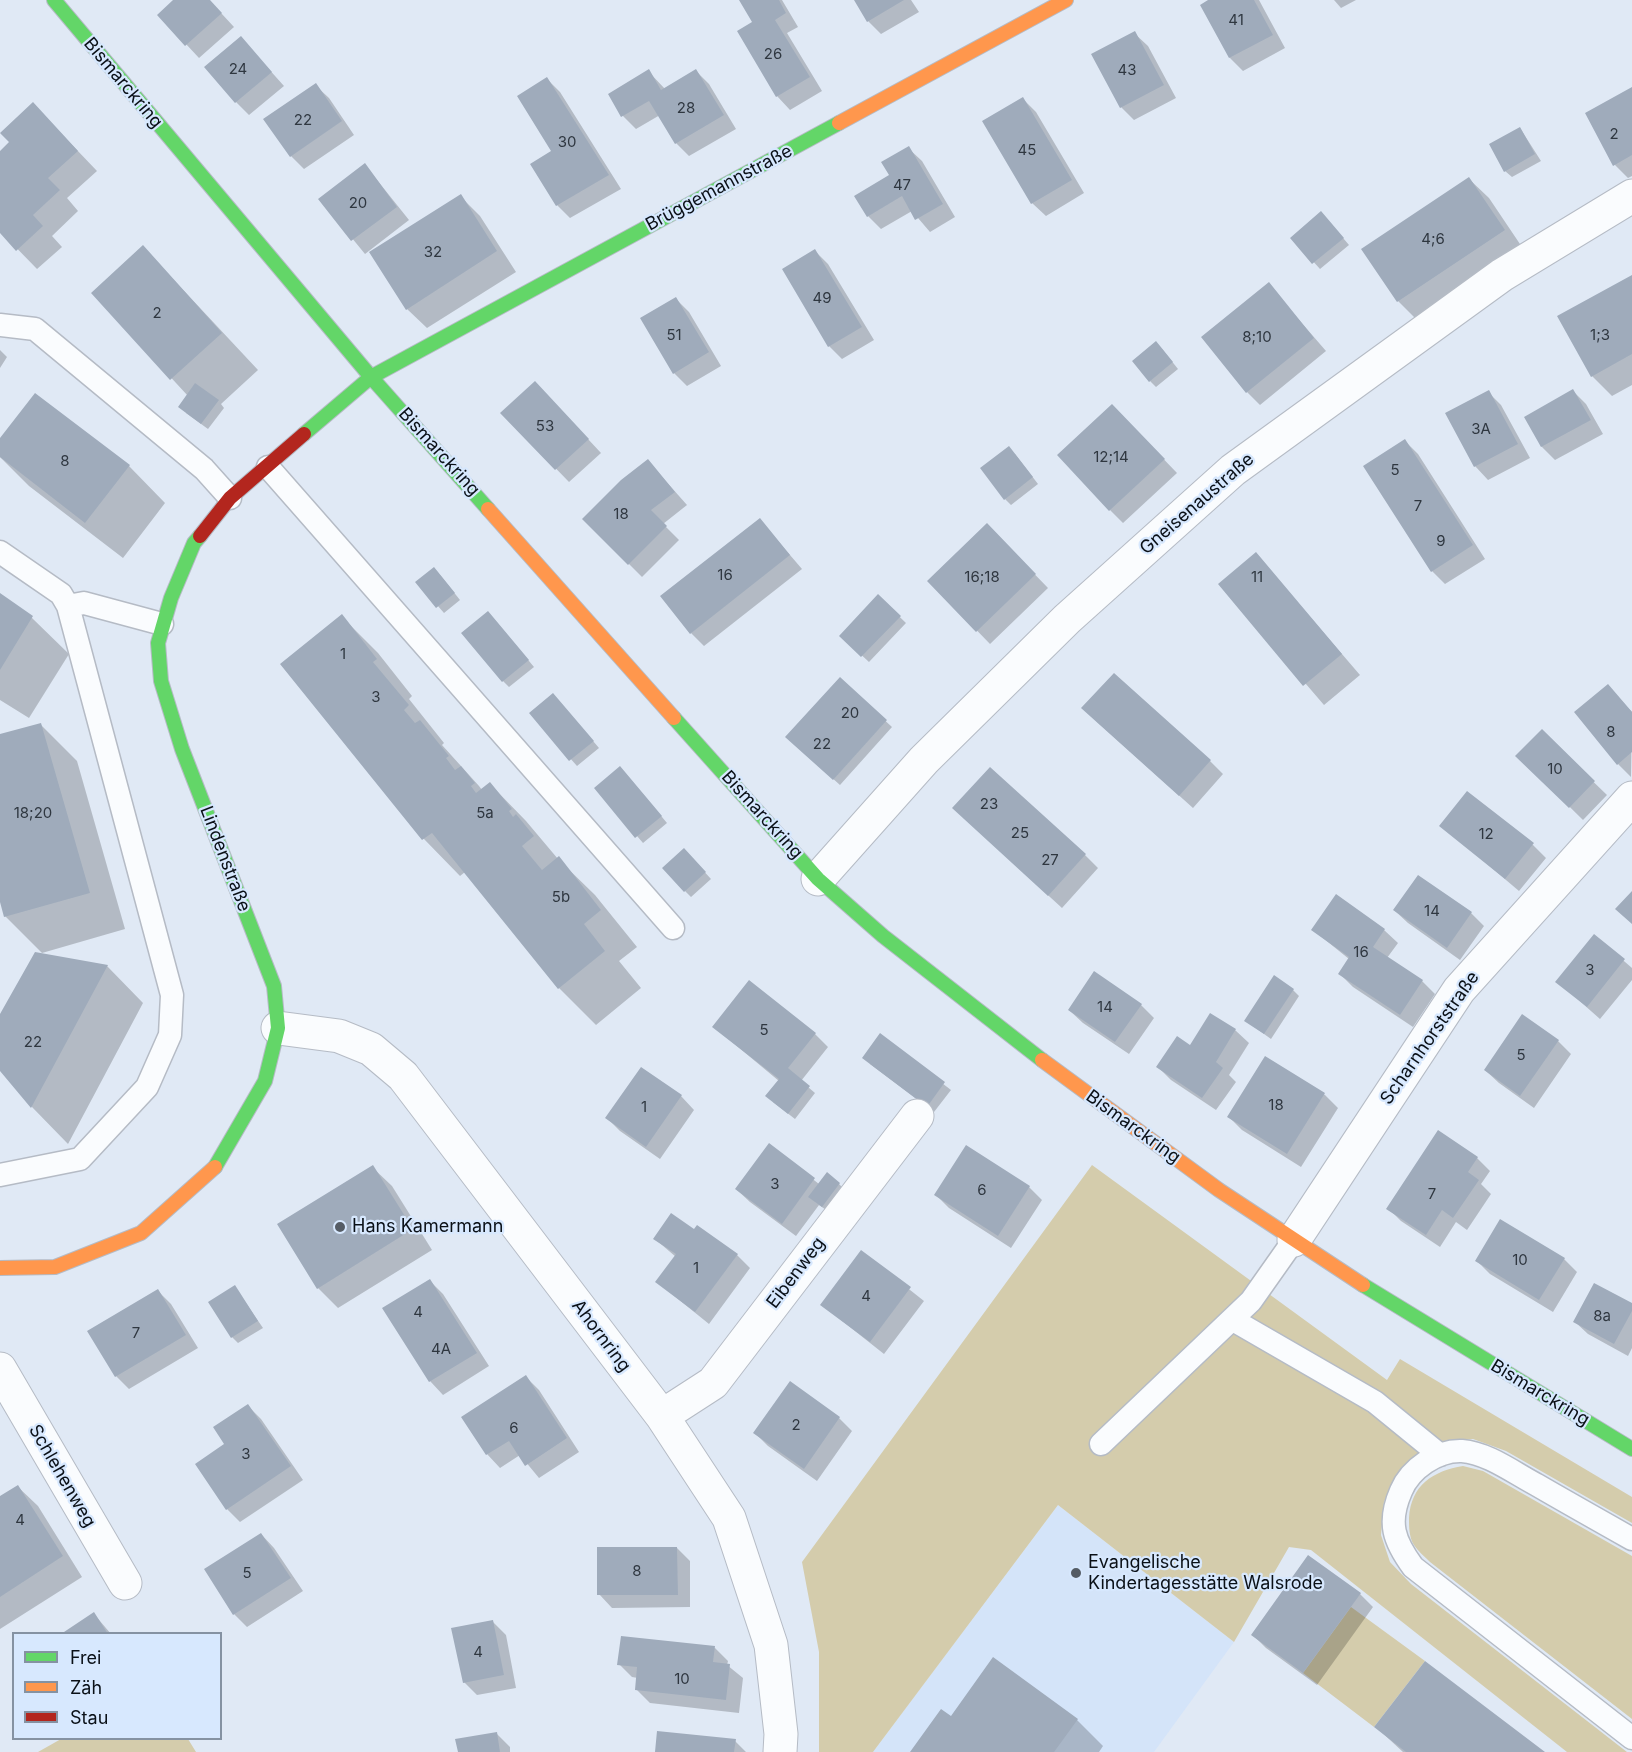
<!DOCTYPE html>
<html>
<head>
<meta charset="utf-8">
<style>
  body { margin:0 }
  #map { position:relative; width:1632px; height:1752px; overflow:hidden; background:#e0e9f5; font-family:Inter,sans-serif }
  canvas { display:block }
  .legend { position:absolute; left:12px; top:1632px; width:210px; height:108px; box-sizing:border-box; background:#d7e8fe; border:2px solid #8592a2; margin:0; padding:8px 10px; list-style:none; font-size:18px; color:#0a1017 }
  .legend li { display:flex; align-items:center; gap:12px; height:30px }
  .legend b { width:30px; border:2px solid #8592a2 }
</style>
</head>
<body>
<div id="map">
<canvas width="1632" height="1752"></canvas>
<ul class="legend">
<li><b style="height:8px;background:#63d668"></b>Frei</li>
<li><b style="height:8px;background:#ff974d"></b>Zäh</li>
<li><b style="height:8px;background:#b3261e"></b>Stau</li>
</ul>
</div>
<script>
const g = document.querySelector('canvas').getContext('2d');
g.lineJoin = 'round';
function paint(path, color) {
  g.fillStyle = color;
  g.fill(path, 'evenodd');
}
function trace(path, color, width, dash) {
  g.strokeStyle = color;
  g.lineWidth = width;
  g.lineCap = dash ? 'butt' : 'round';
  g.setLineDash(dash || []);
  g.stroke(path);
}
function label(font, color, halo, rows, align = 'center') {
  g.font = font + ' Inter,sans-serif';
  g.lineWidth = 4.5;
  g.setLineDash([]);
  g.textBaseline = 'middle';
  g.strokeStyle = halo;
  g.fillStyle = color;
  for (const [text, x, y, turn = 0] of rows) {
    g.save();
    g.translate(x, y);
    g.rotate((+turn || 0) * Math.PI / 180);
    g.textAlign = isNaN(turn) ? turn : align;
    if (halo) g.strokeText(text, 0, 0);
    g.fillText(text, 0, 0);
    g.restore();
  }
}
const built = new Path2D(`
  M1058 1505 1234 1642 1154 1752H873Z`);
const green = new Path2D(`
  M1092 1165 1387 1380 1400 1359 1632 1497V1523L1506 1451 1473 1439 1441 1442 1414 1456 1395 1477 1384 1502 1381 1535 1390 1562 1411 1584 1627 1752H1567L1311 1550 1289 1547 1234 1642 1058 1505 873 1752H819V1652L802 1562Z
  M1463 1466 1483 1471 1632 1556V1719L1430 1562C1425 1557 1418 1551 1414 1545 1409 1537 1409 1527 1409 1518 1411 1485 1433 1471 1463 1466Z
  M1351 1607 1425 1661 1374 1727 1303 1673Z
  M61 1739H188L196 1752H38Z`);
const shadow = new Path2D(`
  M176 0H209L234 27 199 58 159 15Z
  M740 0H782L798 27 787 33 822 91 790 110 777 96 739 32 754 22Z
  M856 0H911L919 12 881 34 868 21Z
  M1211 0H1259L1285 48 1243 71 1230 58Z
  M1334 0H1356L1341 8Z
  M1134 33 1148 46 1176 98 1134 120 1121 107Z
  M241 38 284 86 249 115 236 102Z
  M648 71 665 89 696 71 709 84 736 129 689 156 676 143 660 115 636 129 623 116 610 94Z
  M547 79 560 92 621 189 570 218 557 205Z
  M315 85 329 98 354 135 304 169 291 156Z
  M1632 89V176L1628 178 1615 165Z
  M1023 99 1036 112 1084 193 1046 216 1032 203Z
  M33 104 97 171 67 198 78 211 52 236 62 247 37 269 0 231V153L11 142Z
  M1520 128 1541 161 1512 177 1505 171Z
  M908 148 922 161 955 217 930 232 912 211 881 229 868 216Z
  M365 165 409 220 365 254 320 199Z
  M1469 179 1489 198 1524 250 1418 321 1398 301 1363 249Z
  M460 196 480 216 516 272 427 328 407 309Z
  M1327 219 1349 245 1320 269 1292 238Z
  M143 247 258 370 221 404 224 408 208 429 186 413 188 396 93 293Z
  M815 251 828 264 874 340 842 359 829 346Z
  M1632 277V385L1612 396 1592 376Z
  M1268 284 1326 351 1260 405 1247 392Z
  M676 299 689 312 721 366 687 386 674 373Z
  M1162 349 1178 369 1156 387 1150 381Z
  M0 350 7 357 0 368Z
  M1573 391 1586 404 1603 434 1555 460 1542 447 1526 417Z
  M1488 392 1501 405 1530 458 1488 480 1475 466 1447 414Z
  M548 396 601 453 569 482 502 413Z
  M1125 419 1177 473 1123 523 1110 510Z
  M0 440 129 466 165 503 123 558 29 486 0 457Z
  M1405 441 1418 454 1485 559 1445 584 1432 571Z
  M1015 454 1038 484 1011 505 1005 499Z
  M648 461 687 505 663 524 679 540 642 577 584 519Z
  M760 520 802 569 704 646 691 633Z
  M987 525 1048 588 990 644 929 581Z
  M1256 554 1360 675 1324 705 1220 584Z
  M440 575 460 600 444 613 417 582Z
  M0 595 32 618 69 654 29 718 0 700Z
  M878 596 906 623 869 662 841 636Z
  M341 616 378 653 412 696 409 699 444 743 442 745 479 786 482 790 490 784 526 821 558 859 595 895 637 947 619 961 641 988 596 1025 559 988 465 872 460 876 424 839 282 664Z
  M494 619 534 667 509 687 503 681Z
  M840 679 892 727 840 785 793 743Z
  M1608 686 1632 712 1631 777 1618 764Z
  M559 701 599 748 577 766 531 714Z
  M1096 721 1210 761 1223 774 1193 808Z
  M40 724 77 761 125 929 42 953 5 916 0 897V736Z
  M1542 732 1607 795 1583 820 1518 756Z
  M626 774 667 823 643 843 596 788Z
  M967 821 1085 855 1098 868 1062 908Z
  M1441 825 1533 845 1546 858 1519 891Z
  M690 856 711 879 691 897 685 891Z
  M1337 897 1384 930 1398 943 1387 958 1422 981 1435 994 1413 1027 1353 987 1340 974 1349 959 1313 930Z
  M1394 910 1471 913 1484 926 1460 960 1408 923Z
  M1595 936 1632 968V980L1600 1019 1557 981Z
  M107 966 143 1003 68 1144 32 1107 0 1068V1017Z
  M1293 990 1299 996 1271 1039 1246 1021Z
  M1141 1005 1154 1018 1129 1054 1083 1023 1069 1010Z
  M1211 1015 1235 1030 1249 1043 1229 1075 1236 1082 1216 1110 1171 1080 1158 1067 1191 1047Z
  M714 1027 815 1034 828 1047 801 1081 815 1093 795 1119 773 1102 779 1081Z
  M880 1035 951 1090 934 1112 870 1064Z
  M1558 1041 1571 1054 1534 1108 1499 1083 1485 1070Z
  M1266 1058 1325 1095 1338 1108 1301 1167 1242 1130 1229 1117Z
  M642 1069 681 1096 694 1110 660 1159 620 1131 607 1118Z
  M769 1145 819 1184H839L845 1190 829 1212 819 1205 796 1236 750 1202 736 1189Z
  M1477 1158 1490 1171 1481 1184 1491 1194 1467 1230 1456 1222 1440 1247 1401 1221 1388 1208Z
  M372 1167 392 1186 432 1250 338 1308 318 1288Z
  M1029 1187 1042 1200 1011 1248 949 1208 936 1195Z
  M655 1239 737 1255 750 1268 709 1324 657 1282 676 1257Z
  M862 1252 924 1301 884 1354 822 1305Z
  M1564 1259 1577 1272 1553 1312 1490 1274 1477 1261Z
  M429 1280 443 1294 489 1366 443 1395 430 1381 384 1309Z
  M235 1287 263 1328 238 1343 232 1337Z
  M158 1291 171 1304 198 1348 129 1389 116 1376Z
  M1632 1305V1348L1628 1356 1588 1334 1574 1321Z
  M526 1377 539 1390 579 1452 539 1478 520 1455 500 1468 487 1454 463 1417Z
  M248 1406 261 1419 303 1480 240 1522 227 1509 226 1444Z
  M839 1418 852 1431 817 1481 768 1446 755 1433Z
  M18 1487 38 1506 82 1577 0 1629V1498Z
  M261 1534 274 1548 303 1591 247 1627 234 1614Z
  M677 1548 690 1561V1607L612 1608 599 1594Z
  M1360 1594 1373 1607 1317 1685 1266 1648 1253 1635Z
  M94 1614 111 1634H64Z
  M492 1621 506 1635 516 1688 477 1695 464 1682Z
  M715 1648 728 1661 727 1665 743 1678 739 1713 650 1703 637 1690 638 1678 632 1677 619 1664Z
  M951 1718 1077 1720 1103 1746 1099 1752H912Z
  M1376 1727 1543 1752H1403Z
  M496 1733 510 1747V1752H459Z
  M735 1741 746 1752H657Z`);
const building = new Path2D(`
  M173 0H210L222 13 185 46 157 15Z
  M739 0H779L786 13 775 20 810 77 776 97 737 31 752 22Z
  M854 0H904L867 22Z
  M1208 0H1254L1273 35 1229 58 1200 5Z
  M1135 31 1164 85 1120 108 1091 54Z
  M241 36 272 72 235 103 204 67Z
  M649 69 661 90 696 69 724 115 675 144 649 101 621 117 608 94Z
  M547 77 609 175 556 206 530 164 551 151 517 96Z
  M316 83 342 121 290 157 263 119Z
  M1632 87V155L1613 166 1585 113Z
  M1023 97 1072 180 1031 204 982 121Z
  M33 102 78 151 48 178 60 190 33 215 43 226 16 251 0 233V151L9 142 0 133Z
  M1520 127 1535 154 1504 172 1489 144Z
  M909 146 943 204 915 220 902 196 867 217 854 196 889 175 881 162Z
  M365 163 397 207 351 241 318 199Z
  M1469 177 1505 230 1397 302 1361 249Z
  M461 194 497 251 406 310 369 252Z
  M1321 211 1344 238 1312 264 1290 238Z
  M143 245 222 333 170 380 91 293Z
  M815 249 862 327 828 347 782 269Z
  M1632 275V354L1591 377 1557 316Z
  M1269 282 1314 338 1246 393 1201 337Z
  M676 297 709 352 673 374 640 318Z
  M1156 341 1173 362 1149 382 1132 361Z
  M535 381 589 439 555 470 500 413Z
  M195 383 219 400 201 424 178 407Z
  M1573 389 1591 420 1541 447 1524 417Z
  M1489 390 1518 444 1474 467 1445 413Z
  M35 393 130 465 85 523 0 457V438Z
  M1112 404 1165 459 1109 511 1057 455Z
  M1405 439 1473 545 1431 572 1363 466Z
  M1009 446 1033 477 1004 500 980 468Z
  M648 459 675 492 651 510 667 526 628 565 582 519 621 480Z
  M760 518 790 555 690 634 660 596Z
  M987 523 1036 574 976 632 927 581Z
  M1256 552 1342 654 1303 686 1218 584Z
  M434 567 455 593 436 608 415 582Z
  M0 593 33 616 0 670Z
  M878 594 901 616 861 657 839 636Z
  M488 611 529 660 502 682 461 633Z
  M342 614 377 659 373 662 409 705 404 710 415 723 420 720 449 756 446 758 455 770 461 766 475 783 471 786 476 793 490 782 512 809 509 811 513 817 516 814 534 836 522 846 542 870 559 856 601 910 584 924 605 951 558 989 432 833 422 840 280 664Z
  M1114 673 1211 760 1179 796 1081 708Z
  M840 677 887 720 833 780 785 737Z
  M1608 684 1632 712V752L1617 765 1574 712Z
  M553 693 594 741 569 761 529 713Z
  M41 723 90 893 4 917 0 902V734Z
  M1542 729 1595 781 1569 808 1515 756Z
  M620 766 662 816 635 838 594 788Z
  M990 767 1086 854 1048 896 952 808Z
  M1467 791 1534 843 1505 879 1439 826Z
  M684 848 706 872 684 892 662 868Z
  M1418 875 1472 912 1447 948 1393 910Z
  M1632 891V924L1615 909Z
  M1336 894 1385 929 1373 947 1423 980 1400 1015 1338 974 1349 957 1311 930Z
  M1594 934 1625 959 1587 1007 1555 982Z
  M35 952 108 965 31 1108 0 1071V1014Z
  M1094 971 1142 1004 1115 1042 1068 1010Z
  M1274 975 1294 989 1264 1034 1244 1021Z
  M749 980 816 1033 788 1068 810 1086 788 1114 765 1096 779 1079 712 1027Z
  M1210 1013 1236 1029 1216 1062 1223 1068 1202 1098 1156 1067 1177 1036 1190 1045Z
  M1522 1014 1559 1040 1520 1096 1484 1070Z
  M880 1033 945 1082 927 1107 862 1058Z
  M1265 1056 1325 1093 1287 1154 1227 1117Z
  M641 1067 682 1095 646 1147 605 1118Z
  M1438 1130 1478 1157 1468 1172 1479 1180 1453 1218 1442 1210 1426 1235 1386 1209Z
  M769 1143 815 1178 782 1224 735 1189Z
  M966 1145 1030 1186 998 1236 934 1195Z
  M373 1165 413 1229 317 1289 277 1224Z
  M827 1172 840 1183 822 1207 808 1197Z
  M671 1213 694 1229 697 1225 738 1254 695 1312 655 1282 676 1254 653 1239Z
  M1500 1219 1565 1258 1539 1300 1475 1261Z
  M861 1250 911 1287 870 1342 820 1305Z
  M430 1279 477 1353 429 1382 382 1308Z
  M1594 1283 1632 1303V1311L1614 1344 1573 1322Z
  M235 1285 258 1321 231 1338 208 1302Z
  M158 1289 186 1335 115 1377 87 1331Z
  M526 1375 567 1438 525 1466 509 1441 486 1455 461 1417Z
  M790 1381 840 1417 804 1469 753 1433Z
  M248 1404 291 1466 226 1510 195 1464 224 1444 213 1427Z
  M18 1485 63 1556 0 1597V1496Z
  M261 1533 291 1578 233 1615 204 1569Z
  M597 1547H677L678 1595H597Z
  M1308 1555 1361 1593 1303 1673 1251 1635Z
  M94 1612 108 1634H61Z
  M493 1620 504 1675 463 1683 451 1628Z
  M621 1636 715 1646 713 1662 730 1664 726 1700 635 1690 637 1667 617 1665Z
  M993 1657 1078 1719 1054 1752H910L941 1709 951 1716Z
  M1425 1661 1545 1752H1406L1374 1727Z
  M657 1731 736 1739 734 1752H655Z
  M497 1732 500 1752H458L455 1739Z`);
const lane = new Path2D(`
  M0 325 35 329 204 469 230 498
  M268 467 673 928
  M0 552 61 594 68 606 172 995 170 1035 147 1087 80 1159 0 1175
  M68 606 84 603 162 624
  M1233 1320 1375 1402 1440 1455
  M1101 1444 1251 1301 1294 1240
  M1632 1539C1600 1521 1568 1503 1537 1485 1514 1473 1488 1453 1462 1451 1437 1450 1410 1469 1401 1491 1387 1523 1394 1541 1413 1567L1632 1738`);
const street = new Path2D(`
  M818 879 924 760 1067 619 1233 470 1502 275 1632 196
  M278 1028 339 1036 371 1049 403 1076 662 1416 729 1518 771 1645 781 1734 780 1752
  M1294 1240 1459 990 1632 798
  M0 1369 125 1583
  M662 1416 713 1383 917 1116`);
const fast = new Path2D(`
  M54 0 371 377 488 509
  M304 434 371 377 839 123
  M200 536 194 543 171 598 158 643 161 681 182 749 274 986 278 1028 265 1081 215 1167
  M674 718 818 879 883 936 1042 1060
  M1363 1285 1632 1449`);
const slow = new Path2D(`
  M839 123 1066 0
  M488 509 674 718
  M1042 1060 1219 1190 1363 1285
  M0 1268 55 1267 141 1233 215 1167`);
const jam = new Path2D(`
  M200 536 230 498 304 434`);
const markers = [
  [340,1227,6,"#555c65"],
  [1076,1573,6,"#555c65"]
];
const numberNames = [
  ["41",1236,20],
  ["26",773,54],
  ["24",238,69],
  ["43",1127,70],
  ["28",686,108],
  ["22",303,120],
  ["2",1614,134],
  ["30",567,142],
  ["45",1027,150],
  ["47",902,185],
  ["20",358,203],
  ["4;6",1433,239],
  ["32",433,252],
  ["49",822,298],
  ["2",157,313],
  ["51",674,335],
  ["1;3",1600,335],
  ["8;10",1257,337],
  ["53",545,426],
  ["3A",1481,429],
  ["12;14",1111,457],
  ["8",65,461],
  ["5",1395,470],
  ["7",1418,506],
  ["18",621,514],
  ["9",1441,541],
  ["16",725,575],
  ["16;18",982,577],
  ["11",1257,577],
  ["1",343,654],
  ["3",376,697],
  ["20",850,713],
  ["8",1611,732],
  ["22",822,744],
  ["10",1555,769],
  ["23",989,804],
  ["18;20",33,813],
  ["5a",485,813],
  ["25",1020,833],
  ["12",1486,834],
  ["27",1050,860],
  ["5b",561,897],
  ["14",1432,911],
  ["16",1361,952],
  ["3",1590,970],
  ["14",1105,1007],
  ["5",764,1030],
  ["22",33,1042],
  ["5",1521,1055],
  ["18",1276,1105],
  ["1",644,1107],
  ["3",775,1184],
  ["6",982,1190],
  ["7",1432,1194],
  ["10",1520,1260],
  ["1",696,1268],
  ["4",866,1296],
  ["4",418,1312],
  ["8a",1602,1316],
  ["7",136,1333],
  ["4A",441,1349],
  ["2",796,1425],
  ["6",514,1428],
  ["3",246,1454],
  ["4",20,1520],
  ["8",637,1571],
  ["5",247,1573],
  ["4",478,1652],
  ["10",682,1679]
];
const streetNames = [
  ["Bismarckring",123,83,50],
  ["Brüggemannstraße",719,188,-28],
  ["Bismarckring",439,452,48],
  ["Gneisenaustraße",1197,504,-41],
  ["Bismarckring",762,815,48],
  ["Lindenstraße",225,859,69],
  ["Scharnhorststraße",1430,1038,-55],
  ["Bismarckring",1133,1127,36],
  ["Eibenweg",796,1273,-53],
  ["Ahornring",601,1336,53],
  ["Bismarckring",1540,1393,31],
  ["Schlehenweg",62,1476,60]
];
const poiNames = [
  ["Hans Kamermann",352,1227],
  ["Evangelische",1088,1563],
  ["Kindertagesstätte Walsrode",1088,1584]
];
paint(built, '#d4e4f9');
paint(green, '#d4ccac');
paint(shadow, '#0003');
paint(building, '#9fabbb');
trace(lane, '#b5bbc5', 25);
trace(street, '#b5bbc5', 35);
trace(fast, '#b5bbc5', 16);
trace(slow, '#b5bbc5', 16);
trace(jam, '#b5bbc5', 16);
trace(lane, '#fafcfe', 22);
trace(street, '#fafcfe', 33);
trace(fast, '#63d668', 14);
trace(slow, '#ff974d', 14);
trace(jam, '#b3261e', 14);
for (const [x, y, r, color] of markers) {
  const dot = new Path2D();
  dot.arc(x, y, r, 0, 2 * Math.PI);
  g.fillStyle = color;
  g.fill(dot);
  trace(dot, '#d7e8fe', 2);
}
label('15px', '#2f3740', null, numberNames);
label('18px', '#0a1017', '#d7e8fe', streetNames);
label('18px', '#0a1017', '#d7e8fe', poiNames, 'left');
</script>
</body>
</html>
